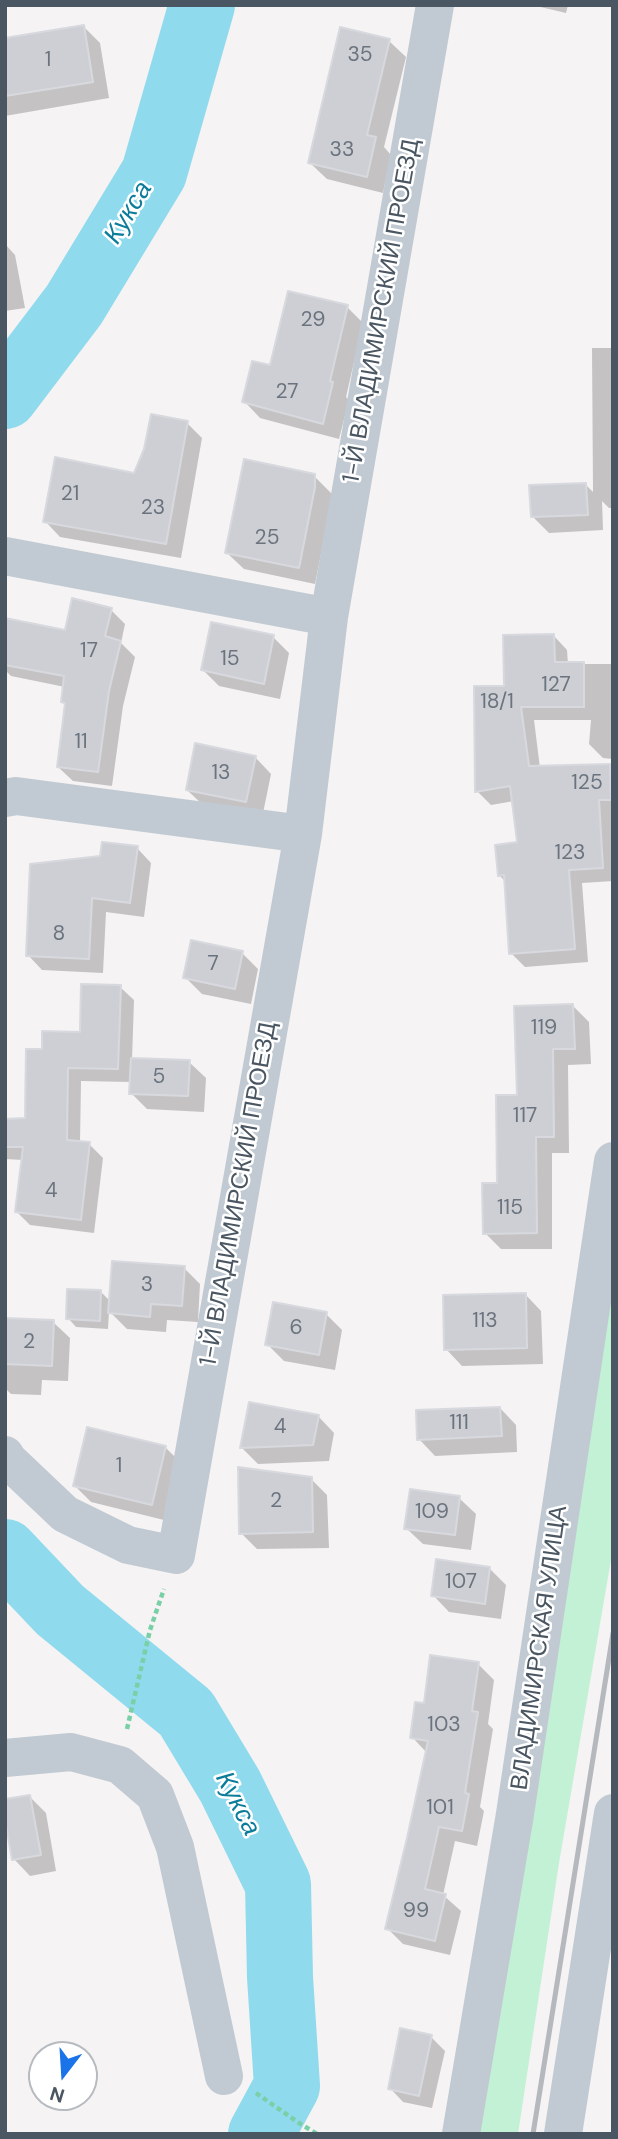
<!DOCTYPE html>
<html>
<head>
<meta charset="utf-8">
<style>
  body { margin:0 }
  #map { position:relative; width:618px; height:2139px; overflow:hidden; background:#f5f3f3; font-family:"DM Sans",sans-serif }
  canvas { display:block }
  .frame { position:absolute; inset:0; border:7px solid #4a5661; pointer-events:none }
  .north { position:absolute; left:28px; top:2041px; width:70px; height:70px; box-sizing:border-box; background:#fff; border:2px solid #b7bbc0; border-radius:50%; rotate:197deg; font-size:19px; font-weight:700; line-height:28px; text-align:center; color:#4a5661 }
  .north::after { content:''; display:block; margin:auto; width:24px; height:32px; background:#1a73e8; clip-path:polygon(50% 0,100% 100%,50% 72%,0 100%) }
</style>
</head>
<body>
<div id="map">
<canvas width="618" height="2139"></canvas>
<div class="frame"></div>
<div class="north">N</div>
</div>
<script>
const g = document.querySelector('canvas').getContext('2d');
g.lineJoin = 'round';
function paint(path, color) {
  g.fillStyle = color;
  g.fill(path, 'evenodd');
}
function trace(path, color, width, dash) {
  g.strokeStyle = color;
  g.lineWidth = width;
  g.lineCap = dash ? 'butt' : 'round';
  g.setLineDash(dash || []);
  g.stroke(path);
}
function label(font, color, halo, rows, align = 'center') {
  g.font = font + ' "DM Sans",sans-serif';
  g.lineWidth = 5;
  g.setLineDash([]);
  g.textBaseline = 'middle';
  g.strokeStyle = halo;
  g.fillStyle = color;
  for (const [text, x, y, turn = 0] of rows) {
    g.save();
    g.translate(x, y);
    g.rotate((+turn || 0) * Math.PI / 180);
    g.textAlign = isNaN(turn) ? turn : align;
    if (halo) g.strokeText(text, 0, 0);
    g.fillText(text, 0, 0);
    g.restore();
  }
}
const green = new Path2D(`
  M613 1242V1548L559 1863 518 2134H470Z`);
const shadow = new Path2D(`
  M532 5H568L566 13Z
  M84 27 100 43 109 98 5 116V40Z
  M389 41 406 57 384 147 391 155 383 193 327 179 310 163Z
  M5 244 15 255 25 308 5 311Z
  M347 307 363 323 346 397 349 400 339 439 260 418 244 401 271 367Z
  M592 348H613V508H609L602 501 603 530 549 533 532 516 586 485 593 492Z
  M187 423 202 438 181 558 60 537 45 521 135 475Z
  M314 476 331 493V504L315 584 244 569 227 553Z
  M111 610 125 624 121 643 135 657 123 706 112 786 73 781 58 767 66 706 62 702 65 687 11 676 5 670V620L66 632Z
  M554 636 567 650 568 664H613V759L603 758 589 744 591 720H534L540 768 610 766 613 769V881L582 883 588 962 525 967 511 953 506 882 499 875 519 844 514 801 491 805 477 791 506 688Z
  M273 637 289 653 280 699 219 686 203 670Z
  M255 757 271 774 262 818 204 806 187 790Z
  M137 848 151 863 144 917 106 912 103 973 42 970 28 955 101 857Z
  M242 953 258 969 251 1004 202 994 185 977Z
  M120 987 134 1000 132 1060 189 1062 206 1078 204 1112 147 1109 131 1093V1082L81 1081 80 1143 89 1144 103 1158 94 1233 30 1225 17 1212 23 1160 5 1159V1120H26L44 1051 81 1033Z
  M573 1006 589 1022 591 1064 568 1065 569 1153H552V1249H501L485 1233 499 1184 518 1096Z
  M184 1268 200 1284 198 1322 167 1320 166 1332 127 1329 109 1311 108 1329 76 1327 68 1318 101 1292 111 1302Z
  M525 1294 541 1311 543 1364 462 1366 446 1349Z
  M326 1314 342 1330 335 1370 284 1361 267 1344Z
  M5 1319 53 1322 70 1338 68 1381 42 1380 41 1395 11 1394 5 1388Z
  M500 1408 516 1425 517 1452 435 1456 419 1439Z
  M318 1416 334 1433 329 1461 258 1464 242 1448Z
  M165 1447 181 1463 168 1521 91 1502 75 1486Z
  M311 1479 327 1495 329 1548 257 1549 241 1533Z
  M459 1498 476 1514 471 1550 423 1544 406 1528Z
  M490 1569 506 1585 501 1619 449 1612 433 1595Z
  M478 1664 494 1680 488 1724 493 1729 480 1807 484 1811 477 1846 455 1841 443 1895 461 1911 450 1955 403 1944 387 1928 427 1753 412 1737 426 1705Z
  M30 1797 46 1813 56 1871 30 1876 14 1859Z
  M431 2037 445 2051 432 2108 403 2102 390 2088Z`);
const river = new Path2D(`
  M5 396 74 305 154 173 202 5
  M5 1552 60 1610 186 1713 230 1786 278 1884 280 1977 287 2086 261 2134`);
const building = new Path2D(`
  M84 25 93 82 5 96V38Z
  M340 27 390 39 367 135 376 137 367 177 308 163Z
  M288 291 348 305 330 381 333 382 323 424 242 402 252 361 270 365Z
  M151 414 188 421 166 544 43 522 55 457 134 473 144 449Z
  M244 459 315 474V487L299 568 225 553Z
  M586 483 588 515 531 517 529 485Z
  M72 598 112 608 105 636 121 641 109 691 98 772 57 767 65 703 61 702 64 676 5 665V618L65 630Z
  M211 622 274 635 264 684 201 670Z
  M554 634 555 662H584V707H521L529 766 610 764 611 800H599L603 868 569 870 575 949 509 954 504 875 498 876 495 845 517 842 510 786 475 792 474 686H504L503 635Z
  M195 743 256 756 246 802 186 790Z
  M102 842 138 846 130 903 92 898 89 959 26 956 30 864 100 856Z
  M191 940 243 951 235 989 183 978Z
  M81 984 121 985 118 1069 68 1068 67 1140 90 1142 81 1220 15 1212 23 1147H5V1119L25 1118 26 1049H42V1031L80 1032Z
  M573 1004 575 1049H553L554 1137H536L537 1233 483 1234 482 1183H497L496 1095H517L514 1006Z
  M131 1058 190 1060 188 1096 129 1094Z
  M112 1261 185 1266 182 1306 151 1304 150 1317 108 1313Z
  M67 1289 101 1290 100 1321 66 1319Z
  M526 1293 527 1348 444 1350 443 1295Z
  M273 1302 327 1312 319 1355 265 1345Z
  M5 1318 54 1320 52 1366 5 1364Z
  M249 1402 319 1415 313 1445 240 1448Z
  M500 1407 502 1436 417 1440 416 1410Z
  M87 1427 166 1446 152 1505 73 1486Z
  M238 1467 312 1477 313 1532 239 1534Z
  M410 1489 460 1496 455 1535 404 1529Z
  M436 1559 490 1567 485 1604 431 1596Z
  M430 1655 479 1662 472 1711 478 1712 465 1793 469 1794 462 1831 439 1827 425 1889 446 1894 435 1941 385 1929 407 1838 428 1741 410 1738 415 1702 424 1703Z
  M30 1795 41 1855 12 1860 5 1819V1799Z
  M400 2028 432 2035 419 2096 388 2089Z`);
const path = new Path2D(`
  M127 1729 150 1630 164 1589
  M256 2093 299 2123 317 2134`);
const minor = new Path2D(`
  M5 556 329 617
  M5 798 16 796 303 834
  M5 1455 8 1460 65 1514 128 1545 176 1555 303 834 329 617 435 5
  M5 1758 71 1752 120 1765 155 1795 175 1847 224 2076
  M461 2134 515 1814 613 1161
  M563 2134 613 1813`);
const rail = new Path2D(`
  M533 2134 613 1633`);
const numberNames = [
  ["35",360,55],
  ["1",48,60],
  ["33",342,150],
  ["29",313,320],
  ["27",287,392],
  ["21",70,494],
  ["23",153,508],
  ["25",267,538],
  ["17",89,651],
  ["15",230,659],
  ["127",556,685],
  ["18/1",497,702],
  ["11",81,742],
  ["13",221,773],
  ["125",587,783],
  ["123",570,853],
  ["8",59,934],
  ["7",213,964],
  ["119",544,1028],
  ["5",159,1077],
  ["117",525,1116],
  ["4",51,1191],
  ["115",510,1208],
  ["3",147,1285],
  ["113",485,1321],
  ["6",296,1328],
  ["2",29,1342],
  ["111",459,1423],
  ["4",280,1427],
  ["1",119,1466],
  ["2",276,1501],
  ["109",432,1512],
  ["107",461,1582],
  ["103",444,1725],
  ["101",440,1808],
  ["99",416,1911]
];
const streetNames = [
  ["1-Й ВЛАДИМИРСКИЙ ПРОЕЗД",382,311,-80],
  ["1-Й ВЛАДИМИРСКИЙ ПРОЕЗД",239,1194,-80],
  ["ВЛАДИМИРСКАЯ УЛИЦА",540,1648,-82]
];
const waterNames = [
  ["Кукса",129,213,-59],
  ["Кукса",237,1804,63]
];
paint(green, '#c3f1d5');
paint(shadow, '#0003');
trace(river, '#90daee', 66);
paint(building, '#cdcfd5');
trace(building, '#d7d9de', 2);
trace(path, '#7ad0a6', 4.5, [5, 3.5]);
trace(minor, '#c1cad2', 38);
trace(rail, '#b5b8bd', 5);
label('21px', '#6b747e', null, numberNames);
label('24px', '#4a5661', '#fff', streetNames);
label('italic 26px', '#0c7c9b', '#fff', waterNames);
</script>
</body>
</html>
